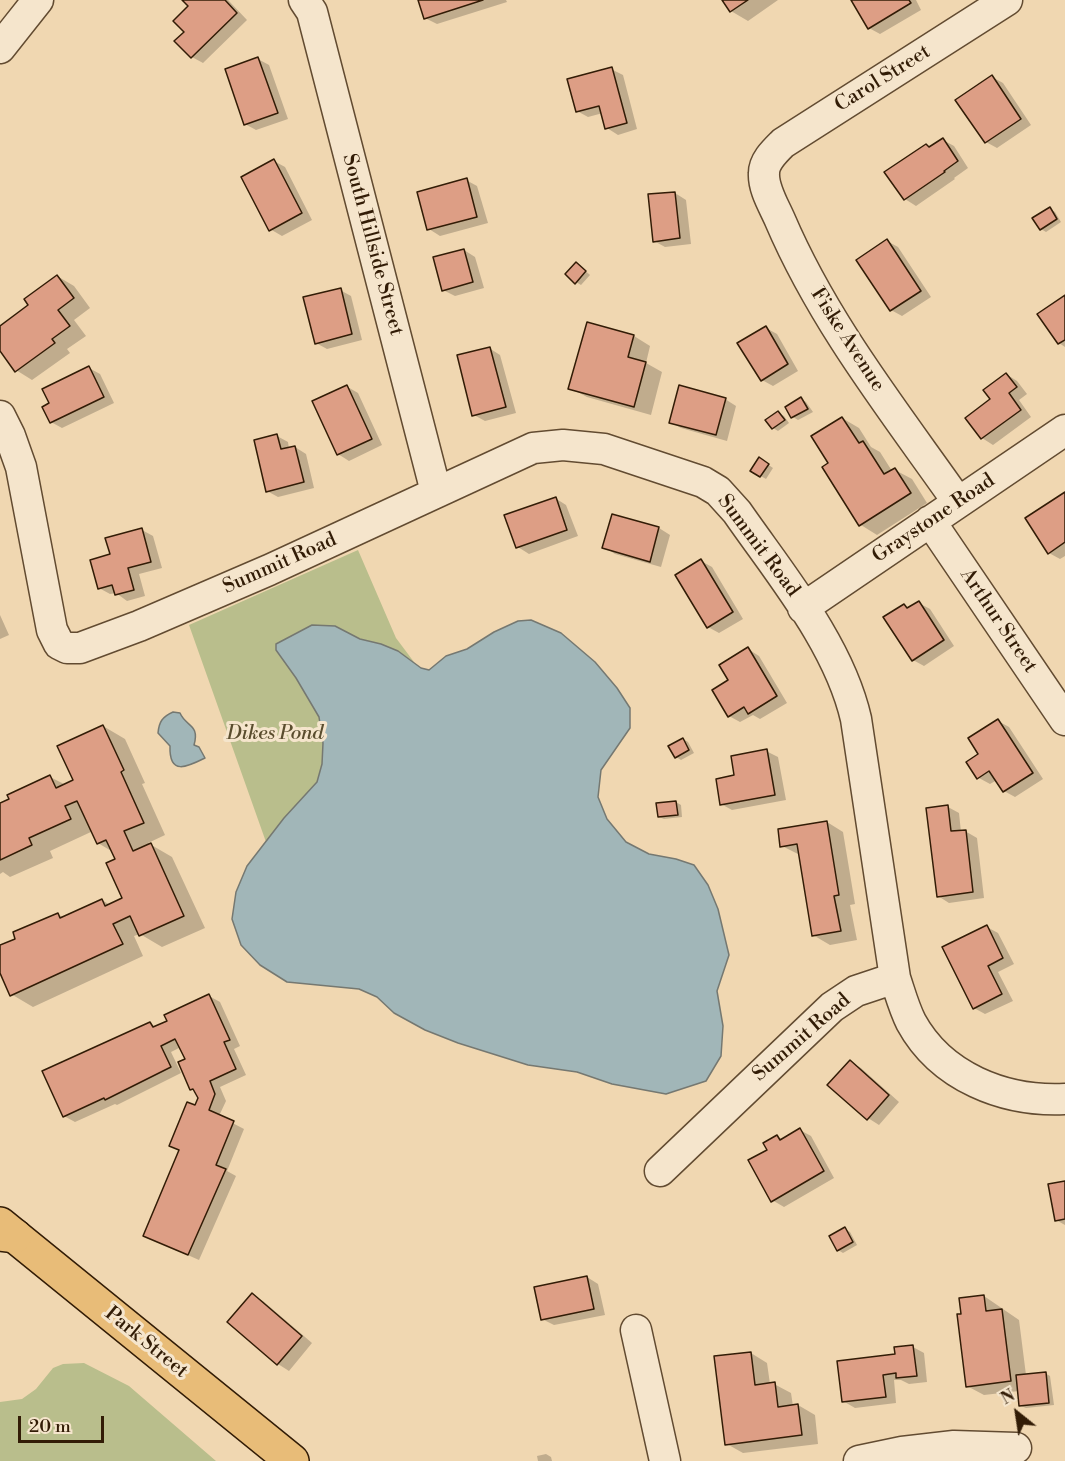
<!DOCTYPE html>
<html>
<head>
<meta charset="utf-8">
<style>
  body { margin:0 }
  #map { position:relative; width:1065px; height:1461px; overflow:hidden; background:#f0d7b1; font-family:"Libre Bodoni",serif }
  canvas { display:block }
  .north { position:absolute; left:987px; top:1383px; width:60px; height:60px; -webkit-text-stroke:4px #f5e5cc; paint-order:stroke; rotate:330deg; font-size:16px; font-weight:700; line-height:24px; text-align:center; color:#321c06 }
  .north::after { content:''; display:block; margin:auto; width:21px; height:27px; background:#321c06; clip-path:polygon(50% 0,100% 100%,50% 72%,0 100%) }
  .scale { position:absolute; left:18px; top:1416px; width:86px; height:27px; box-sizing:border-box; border:3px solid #321c06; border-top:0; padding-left:8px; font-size:18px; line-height:21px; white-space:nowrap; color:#321c06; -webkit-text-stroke:4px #f5e5cc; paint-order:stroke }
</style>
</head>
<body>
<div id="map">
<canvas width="1065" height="1461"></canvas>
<div class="north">N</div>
<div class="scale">20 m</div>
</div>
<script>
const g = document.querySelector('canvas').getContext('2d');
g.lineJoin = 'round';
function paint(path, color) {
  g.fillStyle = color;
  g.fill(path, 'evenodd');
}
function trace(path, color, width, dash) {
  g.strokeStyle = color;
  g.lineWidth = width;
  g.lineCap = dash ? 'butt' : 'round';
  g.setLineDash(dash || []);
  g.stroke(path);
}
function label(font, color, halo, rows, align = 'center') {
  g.font = font + ' "Libre Bodoni",serif';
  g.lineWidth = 6;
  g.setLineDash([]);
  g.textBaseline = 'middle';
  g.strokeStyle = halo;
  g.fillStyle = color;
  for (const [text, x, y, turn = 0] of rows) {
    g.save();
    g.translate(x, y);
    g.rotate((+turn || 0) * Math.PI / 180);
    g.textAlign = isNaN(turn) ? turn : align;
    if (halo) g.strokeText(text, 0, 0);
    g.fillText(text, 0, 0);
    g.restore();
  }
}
const green = new Path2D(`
  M358 550 396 638 414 662 398 651 381 644 360 639 335 626 276 650 296 678 319 717 323 743 322 764 317 782 284 818 266 842 189 625Z
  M84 1363 129 1386 216 1461H0V1402L22 1399 36 1389 53 1368 63 1364Z`);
const water = new Path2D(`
  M531 620 561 633 595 662 617 688 630 708V728L601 770 598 797 607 819 626 842 649 854 676 859 694 865 708 885 718 909 729 955 717 991 723 1026 721 1056 706 1081 666 1094 612 1084 577 1072 528 1065 458 1043 425 1030 394 1013 377 997 359 989 287 982 260 965 241 945 232 919 236 892 247 866 284 818 317 782 322 764 323 743 319 717 296 678 276 650V644L312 625 335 626 360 639 381 644 398 651 421 668 429 670 446 656 467 649 494 632 518 621Z
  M173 712 180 713C186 727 200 724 194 745L199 747 205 758C187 767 169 776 170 746L158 733C159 722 162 717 173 712Z`);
const shadow = new Path2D(`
  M184 0H228L247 20 203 63 192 57 186 32 190 6Z
  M421 0H506L507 2 437 24 425 18Z
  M723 0H778L748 21 731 11Z
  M853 0H916L921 10 880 34 869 28Z
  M258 59 269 65 288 119 256 130 245 124Z
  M611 69 623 75 637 129 618 135 607 128 603 113 588 117 577 111Z
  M992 77 1003 83 1031 125 997 148 986 142Z
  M943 140 954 146 968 168 954 178 955 179 916 206 905 199Z
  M274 161 285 167 312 220 282 236 270 229Z
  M466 180 477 186 488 223 440 236 429 229Z
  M675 193 686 200 691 244 665 247 654 241Z
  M1050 209 1055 212 1061 222 1046 232 1041 229Z
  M887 241 898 247 931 297 902 316 891 310Z
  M464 250 475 257 484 288 455 296 443 290Z
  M581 267 590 275 581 285 576 282Z
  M57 276 74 286 90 308 74 320 86 336 67 349 70 353 32 380 16 370 0 349V328L30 306Z
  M340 290 351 296 362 340 327 349 316 343Z
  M1065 297V347L1059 343Z
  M588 323 634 336 650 346 646 363 662 372 651 415 587 397 570 388Z
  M766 328 777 334 798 371 773 386 762 380Z
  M489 348 500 355 516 413 485 421 474 415Z
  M89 368 100 374 114 403 62 428 51 422Z
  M1006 374 1017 381 1027 394 1019 400 1031 417 993 445 982 438 967 418 992 400Z
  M346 386 358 393 382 445 349 461 338 454Z
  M725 399 736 406 727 441 681 428 670 422Z
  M801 399 806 402 813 412 798 420 793 417 787 408Z
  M778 413 784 416 789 423 778 431 773 428Z
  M842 418 859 428 871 447 880 452 892 471 895 470 912 479 927 503 877 535 861 525 824 468 830 464Z
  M277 436 288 442 289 449 295 447 306 454 314 488 278 497 267 491Z
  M760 459 773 468 766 479 752 471Z
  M1065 494V556L1060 559 1049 553Z
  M555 498 566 505 578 536 529 554 518 547Z
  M613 516 659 528 670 535 661 567 615 554 604 547Z
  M142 530 153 536 162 568 139 574 145 596 127 601 116 593 110 594 99 588 112 556Z
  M701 561 712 567 743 619 719 633 708 627Z
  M919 603 930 609 954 646 924 666 913 660 904 606 909 609Z
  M0 615 9 635 0 639Z
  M748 649 759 656 787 703 760 719 753 715 740 722 729 716 730 680Z
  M998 721 1009 727 1043 779 1015 797 1004 791 997 780 990 784 979 778 968 763 980 755Z
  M103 726 125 739 145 783 142 784 165 835 148 843 172 857 205 928 162 947 140 934 134 936 143 956 33 1007 11 994 0 970V947L17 939 58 914 64 918 102 900 110 905 124 899 117 860 113 852 98 843 93 831 50 851 53 858 10 877 3 872 0 874V805L50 777 66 785 75 781Z
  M683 739 688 742 694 753 681 760 676 757Z
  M766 751 778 757 786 800 732 810 721 804 736 776Z
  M676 802 681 805 682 817 664 819 659 817Z
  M948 807 959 813 961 832 965 831 977 838 984 898 949 903 938 896Z
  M827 822 843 832 855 904 850 905 857 940 830 945 813 935 800 855 782 846Z
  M987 927 998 933 1014 964 998 972 1013 1001 985 1014 974 1008Z
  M209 996 220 1002 240 1046 234 1049 246 1075 220 1087 226 1101 219 1116 244 1129 227 1171 236 1176 199 1260 145 1236 180 1151 171 1145 199 1098 196 1092 192 1089 187 1060 181 1047 171 1052 181 1073 117 1105 115 1104 75 1122 64 1116 150 1024 156 1027 169 1021Z
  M850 1062 861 1068 899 1102 879 1125 868 1118Z
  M800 1130 811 1136 834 1178 784 1207 772 1200 769 1150 777 1136 783 1140Z
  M1065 1183V1225L1056 1220Z
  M845 1229 850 1232 857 1245 843 1253 838 1250Z
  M587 1277 598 1284 605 1315 554 1325 542 1319Z
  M252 1295 263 1301 312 1343 289 1371 278 1364Z
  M984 1296 1019 1320 1026 1375 1045 1373 1050 1376 1054 1405 1026 1408 1021 1406 1019 1391 984 1395 967 1386 963 1315Z
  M913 1347 924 1353 927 1382 909 1384 901 1380H894L896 1403 855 1408 843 1401 896 1356Z
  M751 1353 767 1363 770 1384H774L791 1393 793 1406 798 1405 815 1415 818 1444 743 1453 727 1444Z
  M546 1454 551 1457 552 1461H538L537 1456Z`);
const building = new Path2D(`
  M182 0H225L237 13 191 58 174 41 184 32 173 21 188 6Z
  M418 0H483L424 19Z
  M722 0H748L730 12Z
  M851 0H909L911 3 868 29Z
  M258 57 278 113 244 125 225 69Z
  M612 67 627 123 605 129 599 106 576 112 567 79Z
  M992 75 1021 119 985 143 955 100Z
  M943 138 958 161 944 171 945 172 904 200 884 172 926 144 929 147Z
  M274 159 302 213 269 231 241 177Z
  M467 178 477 217 427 230 417 192Z
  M675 192 680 238 653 242 648 194Z
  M1050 207 1057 219 1040 230 1032 218Z
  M887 239 921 291 890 311 856 260Z
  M464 249 473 282 442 291 433 257Z
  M576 262 586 271 575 284 565 274Z
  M57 275 74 298 58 310 70 326 52 339 55 343 15 372 0 351V326L28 305 24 299Z
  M341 288 352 334 315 344 303 297Z
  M1065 295V340L1058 344 1037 314Z
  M587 322 634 335 628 357 646 362 634 407 568 389Z
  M766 326 788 364 761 381 737 343Z
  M490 347 506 407 472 416 457 355Z
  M89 366 104 397 50 423 42 407 49 403 42 389Z
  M1006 373 1017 387 1009 393 1021 410 981 439 965 418 990 399 983 390Z
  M347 385 372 439 337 455 312 401Z
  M679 385 726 398 716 435 669 423Z
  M801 397 808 409 791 418 785 407Z
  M778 411 785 420 772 429 765 420Z
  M842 417 859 443 863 441 884 474 895 468 911 493 859 526 822 467 828 463 811 436Z
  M277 434 281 449 295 446 304 482 266 492 254 440Z
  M759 457 769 464 760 477 750 471Z
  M1065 492V542L1048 554 1025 518Z
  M556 497 567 530 516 548 504 515Z
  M612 514 659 527 650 562 602 548Z
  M142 528 151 562 128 568 134 590 115 595 112 585 98 589 90 560 110 554 105 538Z
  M701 559 733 612 707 628 675 575Z
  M919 601 944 640 912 661 883 617 904 604 907 608Z
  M748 647 777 696 748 714 744 707 728 717 712 690 728 680 719 665Z
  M998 719 1033 773 1003 792 989 771 977 779 966 762 978 754 968 738Z
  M103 725 124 770 121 772 144 823 124 831 133 851 151 843 184 916 139 936 130 916 113 924 123 944 10 996 0 973V945L15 939 13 932 58 913 60 918 102 899 105 906 122 898 106 863 115 859 106 840 97 844 77 801 65 806 71 819 29 838 32 845 0 860V803L9 799 7 795 50 775 56 788 73 780 57 746Z
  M683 738 689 750 675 758 668 746Z
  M767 749 775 795 720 805 716 779 734 775 731 756Z
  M676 801 678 815 658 817 656 803Z
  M948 805 951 831 966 830 973 892 937 897 926 808Z
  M827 821 839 895 834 896 841 931 812 936 797 844 780 847 778 829Z
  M987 925 1003 958 988 966 1002 994 973 1009 942 947Z
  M209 994 230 1040 224 1042 236 1069 210 1081 215 1094 209 1110 234 1121 216 1165 226 1169 188 1255 143 1236 179 1150 169 1146 187 1102 195 1105 198 1098 193 1089 190 1090 178 1062 185 1059 175 1039 161 1046 171 1067 105 1100 104 1098 63 1117 42 1071 150 1022 153 1027 167 1021 164 1015Z
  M850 1060 889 1095 867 1120 827 1085Z
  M800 1128 824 1171 771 1202 748 1160 767 1150 763 1143 777 1135 780 1140Z
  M1065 1181V1219L1055 1221 1048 1184Z
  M845 1227 853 1242 837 1251 829 1236Z
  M587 1276 594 1309 541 1320 534 1287Z
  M252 1293 302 1336 277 1365 227 1322Z
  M984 1295 986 1311 1002 1309 1011 1381 966 1387 957 1314H961L959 1298Z
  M913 1345 917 1376 896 1378V1373L883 1375 886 1397 842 1402 837 1361 895 1354 894 1347Z
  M751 1352 755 1385 775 1382 778 1407 798 1404 802 1435 725 1445 714 1356Z
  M1046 1372 1049 1403 1019 1406 1016 1375Z`);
const minor = new Path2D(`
  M304 0 312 12 436 492
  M0 48 38 0
  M0 416 10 436 21 467 52 630 59 644 67 648H80L139 626 269 570 533 448 563 445 604 449 703 482 718 491 737 512C780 574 839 644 856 719L895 978 856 991 832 1007 660 1171
  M958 502C894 411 824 323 780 220 774 206 763 189 764 173 764 161 775 151 783 143L1007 0
  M930 521 1065 720
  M803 608 1065 430
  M895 978C900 993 904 1008 911 1022 941 1077 1004 1102 1065 1099
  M636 1330 665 1461
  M859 1461 902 1452 954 1446 1016 1448`);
const major = new Path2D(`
  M0 1224 292 1461`);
const highway = new Path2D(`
  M0 1234 15 1236`);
const streetNames = [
  ["Carol Street",883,79,-32],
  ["South Hillside Street",372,245,75],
  ["Fiske Avenue",847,340,57],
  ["Graystone Road",934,519,-34],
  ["Summit Road",758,546,53],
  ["Summit Road",280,564,-24],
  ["Arthur Street",998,621,56],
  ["Summit Road",802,1038,-41],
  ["Park Street",146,1343,39]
];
const parkNames = [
  ["Dikes Pond",275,734]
];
paint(green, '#b9be8c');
paint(water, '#a1b6b8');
trace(water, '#757871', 1.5);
paint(shadow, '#0003');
paint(building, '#dd9e85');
trace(building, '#321c06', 1.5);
trace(minor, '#624b31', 33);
trace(major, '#321c06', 36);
trace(highway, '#321c06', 36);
trace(minor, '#f5e5cc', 30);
trace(major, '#e8bc78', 33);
trace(highway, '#e8bc78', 33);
label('20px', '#321c06', '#f5e5cc', streetNames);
label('italic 20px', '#5a4d2e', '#f5e5cc', parkNames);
</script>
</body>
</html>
